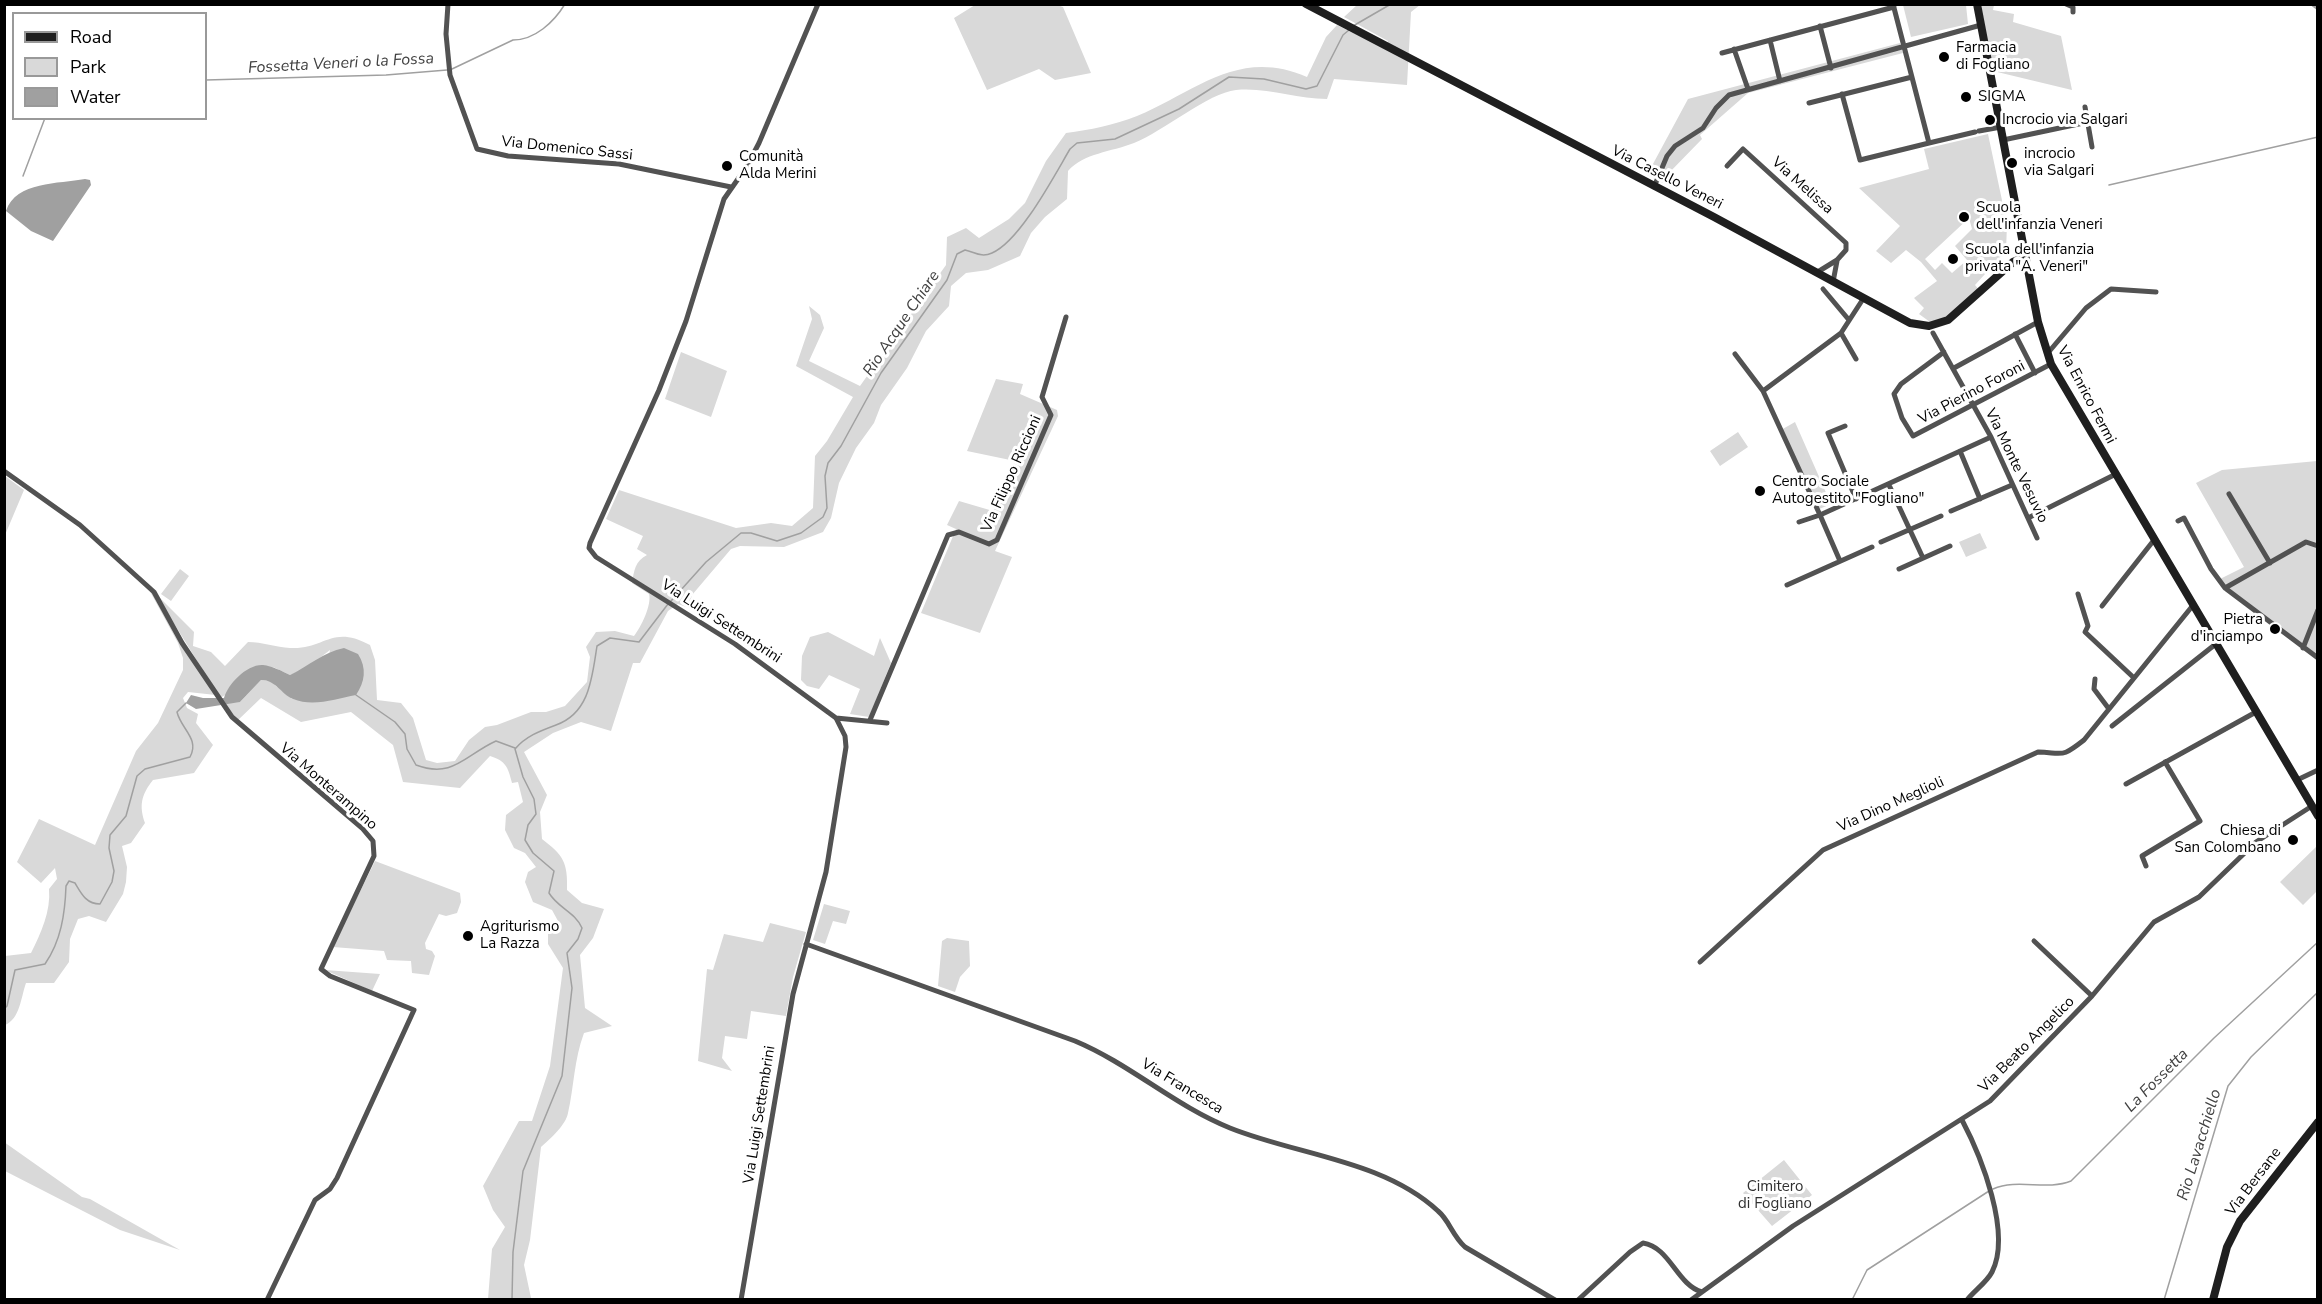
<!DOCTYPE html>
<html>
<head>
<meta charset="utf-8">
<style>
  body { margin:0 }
  #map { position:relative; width:2322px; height:1304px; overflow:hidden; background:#fff; font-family:"Nunito Sans",sans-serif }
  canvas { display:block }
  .frame { position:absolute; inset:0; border:6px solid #000; pointer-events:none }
  .legend { position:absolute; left:12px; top:12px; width:195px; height:108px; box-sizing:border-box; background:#fff; border:2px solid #999; margin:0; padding:8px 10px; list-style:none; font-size:18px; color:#000 }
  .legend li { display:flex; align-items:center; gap:12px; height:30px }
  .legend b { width:30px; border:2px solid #999 }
</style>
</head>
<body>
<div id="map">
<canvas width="2322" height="1304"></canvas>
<div class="frame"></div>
<ul class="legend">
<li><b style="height:8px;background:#1f1f1f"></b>Road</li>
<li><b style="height:16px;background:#d9d9d9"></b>Park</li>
<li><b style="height:16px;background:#a0a0a0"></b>Water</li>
</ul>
</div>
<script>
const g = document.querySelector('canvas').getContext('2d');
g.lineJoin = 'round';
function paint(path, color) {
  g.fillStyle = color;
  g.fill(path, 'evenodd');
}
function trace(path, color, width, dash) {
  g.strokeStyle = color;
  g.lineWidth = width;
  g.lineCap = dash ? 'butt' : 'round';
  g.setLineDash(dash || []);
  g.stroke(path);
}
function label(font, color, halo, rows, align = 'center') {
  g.font = font + ' "Nunito Sans",sans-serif';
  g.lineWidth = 6;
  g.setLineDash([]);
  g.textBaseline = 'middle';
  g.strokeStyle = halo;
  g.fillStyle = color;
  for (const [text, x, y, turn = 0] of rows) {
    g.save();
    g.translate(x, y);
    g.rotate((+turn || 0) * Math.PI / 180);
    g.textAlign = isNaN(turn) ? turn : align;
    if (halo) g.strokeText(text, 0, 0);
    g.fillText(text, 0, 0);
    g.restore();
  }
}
const green = new Path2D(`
  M1057 5 1063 7 1091 73 1055 80 1039 69 987 90 954 18 975 5Z
  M1357 5H1420L1411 12 1407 85 1334 79 1327 99C1296 99 1267 87 1236 90 1208 93 1164 131 1134 143 1111 152 1084 153 1068 171L1067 199 1045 217 1031 233 1020 256 988 270 966 273 951 286 949 306 926 331 907 368 881 405 874 423 856 448 839 483 831 518 823 532 784 547 740 546 731 549 692 595 689 608 678 604 668 611 640 663H633L611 731 581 722 553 733 524 752 547 795 540 812 542 839C563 855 568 862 567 890L582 903 604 909 593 938 580 955 585 1008 612 1026 584 1033C574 1060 574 1086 568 1113 566 1125 550 1139 541 1147L530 1240 524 1265 531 1298 539 1299H488L492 1249 505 1227 493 1210 483 1186 519 1121H532L550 1066 563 968 548 944V928L558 921 552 910 533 902 525 882 528 872 536 867 525 853 514 848 505 830 506 815 523 802 518 782 512 783C508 767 506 761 490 756L460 788 403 782 393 745 351 712 301 722 261 698 236 722 221 703 240 702 261 680 270 681 292 699 321 702 330 650 308 667 290 675 273 667 220 698 162 604 216 695 188 692 183 698 187 708 198 714 196 723 213 745 194 773 153 780C141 795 139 806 145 823L131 843 122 846 127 867 126 882 123 894 106 922 89 916 78 919 70 939 69 962 54 983H26C21 997 20 1019 5 1025V956L31 953C41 933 51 911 49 889L57 879 55 868 41 883 17 862 39 819 95 845 136 751 158 723 183 670V658L178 643 146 584 194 632 193 646 211 652 225 666 248 642C262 642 276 647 290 648 325 650 331 624 370 645L375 660 377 700 401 703 413 718 426 760 437 763 455 761 469 740 485 727 497 725 531 712H546L565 706 587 682 590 657 586 647 596 632 615 631 634 636C641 627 652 605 649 594L632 583C634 571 635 561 647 555L637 549 643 536 606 519 619 490 736 528 771 523 792 526 813 508 815 456 827 441 853 397 796 366 812 319 809 306 820 315 824 328 809 361 860 386 946 265 947 237 966 228 979 238 1009 219 1025 203 1046 161 1066 133C1090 130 1114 125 1137 116 1196 91 1239 47 1307 77L1326 37 1337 25 1386 49 1388 41 1344 17Z
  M1903 5H1966L1968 24 1911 37Z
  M1981 5H1994L1993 10 2014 14 2013 22 2061 36 2072 90 1993 71Z
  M1900 43 1903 53 1748 93 1700 135 1702 139 1666 176 1663 183 1647 175 1688 99Z
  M1988 134 2007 224 2006 251 1975 285 1980 291 1947 318 1930 322 1919 314 1924 308 1914 298 1937 281 1921 262 1906 250 1891 263 1876 251 1900 226 1859 188 1929 169 1924 149ZM1969 218 1972 229 1955 246 1967 260 1952 273 1942 263 1935 270 1925 259Z
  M681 352 727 371 711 417 665 399Z
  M996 379 1023 384 1020 394 1057 410 1058 416 995 551 1012 557 980 633 921 613 956 529 947 525 959 501 993 511 1015 461 967 451Z
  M1795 422 1831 504 1817 510 1781 430Z
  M1738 432 1748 447 1720 466 1710 451Z
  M2317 461V658L2218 580 2244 567 2196 483 2222 470Z
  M5 476 24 490 5 535Z
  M1980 533 1987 548 1966 557 1959 542Z
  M180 569 189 576 171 601 161 594Z
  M828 632 874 656 880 638 891 663 869 717 850 714 860 689 829 675 819 689 807 686 801 680 802 656 810 637Z
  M2317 846V891L2303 905 2280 882Z
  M375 861 460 893 461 902 457 913 446 916 439 914 425 943 426 949 432 951 435 956 429 975 412 973 411 961 387 960 384 951 333 947Z
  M824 904 850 911 846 924 833 921 825 944 813 940Z
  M770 923 806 932 793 977 786 1016 751 1011 747 1039 725 1036 722 1058 732 1071 698 1061 707 969 713 970 724 934 763 942Z
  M947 938 969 941 970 966 960 977 955 992 938 986 942 941Z
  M325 970 380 974 372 991Z
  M4 1142 82 1197 90 1199 180 1250 120 1230 5 1171Z
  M1784 1160 1812 1195 1772 1226 1743 1193Z`);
const water = new Path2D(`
  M85 179 90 180 91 185 53 241 31 231 6 211C16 181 59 184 85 179Z
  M344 648 358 654C367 668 365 682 356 695 336 699 313 707 293 699 281 694 276 680 261 680L240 702 196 709 186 703 191 695 203 698H224C228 684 247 664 263 665 272 666 282 671 290 675 309 666 323 652 344 648Z`);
const stream = new Path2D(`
  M1353 26 1391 4
  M452 69 513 40C535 40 554 22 565 4
  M206 80 386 75 447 70
  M23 176 45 118
  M2109 185 2318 137
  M671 601 706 562 741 533H751L777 541 801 533 823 517 827 508 825 476 828 463 841 446 881 373 947 280 957 254 965 250C975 252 981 258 992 253 1020 241 1054 176 1070 149L1077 143 1115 139 1179 109 1229 77 1264 79 1306 89 1317 86 1343 35 1349 30
  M356 695 395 722 405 734 407 749 416 765C453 779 465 755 496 741L515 748
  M515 749C526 736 540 731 556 725 590 713 592 677 597 646L610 638 639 642 668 604
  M4 1009 7 1006 15 970 45 964C61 941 65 914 66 886L69 881 75 883C81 893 86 904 100 904L112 882 114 871 109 848 110 835 126 816 137 776 145 769 190 757C200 739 181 729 177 712L186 703
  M1993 1189C2018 1178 2046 1191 2071 1181L2214 1038 2318 942
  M512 1300 513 1252 523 1171 562 1076 572 988 567 953 578 939 582 928C575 912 558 908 549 893L554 871 533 853 525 840 528 825 536 814 534 799 523 777 515 749
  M1852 1300 1867 1270 1989 1191
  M2164 1300 2228 1086 2251 1057 2318 992`);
const canal = new Path2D(`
  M2314 4 2318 7`);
const street = new Path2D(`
  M448 4 446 34 450 75 477 149 508 156 619 164 731 187
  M2066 4 2073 7V12
  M1820 26 1831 68
  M1770 40 1780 81
  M1734 49 1748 89
  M1722 53 1894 7
  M1842 94 1860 160 1929 143 1893 4
  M1809 103 1912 77
  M2085 107 2092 147
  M1979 131 2001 127
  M2003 140 2088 122
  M1929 143 1975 132
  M1727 166 1743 149 1846 243V250L1837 260 1816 273
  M1654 187 1667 156 1675 146 1703 128 1716 108 1729 95 1981 25
  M1833 282 1837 261
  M1823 289 1849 320
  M1841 333 1856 359
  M1933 333 1991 437 2037 538
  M2015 334 2035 373
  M1944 352 1901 384 1894 394 1902 418 1913 436 2051 364
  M1735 354 1763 391
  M2047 354 2086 308 2111 289 2156 292
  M1954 368 2038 322
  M1845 426 1828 433 1856 499
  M1960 451 1980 499
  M4 471 80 525 154 592 182 643 232 717 362 828 373 841 374 856 321 969 330 976 414 1010 337 1178 330 1189 315 1200 267 1300
  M1889 485 1923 558
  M2229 494 2270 563
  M1951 511 2012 485
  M2028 518 2114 475
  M2178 521 2184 518 2211 569 2225 588 2318 658
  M1799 522 1820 515 1763 391 1841 333 1863 299
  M1881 542 1941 516
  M1840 561 1820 515 1991 437
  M1899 569 1950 546
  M1787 585 1872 547
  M2225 588 2306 542 2318 546
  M2078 594 2088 626 2085 632 2133 677
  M2102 606 2154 540
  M2303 648 2318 610
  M2095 679 2094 689 2109 709
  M836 718 887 723
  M870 720 948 535 959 532 989 544 997 540 1051 415 1042 397 1066 317
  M2112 726 2217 643
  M2297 780 2318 770
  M2126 784 2256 712
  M2146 866 2142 856 2200 821 2165 762
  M2034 941 2092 996
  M806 944 1075 1041C1130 1064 1175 1106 1230 1128 1297 1155 1383 1160 1438 1211 1449 1220 1452 1235 1465 1247L1555 1300
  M1700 962 1823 850 2038 752C2065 753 2061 758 2084 740L2194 604
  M1962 1120C1981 1156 2012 1233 1992 1272 1987 1282 1974 1291 1967 1300
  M741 1300 793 994 826 872 846 747 845 736 836 718 735 644 596 557 589 548 590 543 659 390 686 321 724 199 747 166 759 143 818 4
  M1578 1300 1630 1252 1643 1243C1670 1247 1677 1285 1702 1292L1793 1226 1990 1101 2092 996 2154 922 2199 897 2256 842 2312 806
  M1691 1300 1702 1292`);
const secondary = new Path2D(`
  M1306 4 1714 217 1910 323 1929 326 1948 320 2013 262 2025 257
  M1977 4 2038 322 2051 364 2318 816
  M2213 1300 2227 1247 2240 1221 2318 1122`);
const markers = [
  [1944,57,6,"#000"],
  [1966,97,6,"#000"],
  [1990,120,6,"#000"],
  [2012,163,6,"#000"],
  [727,166,6,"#000"],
  [1964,217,6,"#000"],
  [1953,259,6,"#000"],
  [1760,491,6,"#000"],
  [2275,629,6,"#000"],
  [2293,840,6,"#000"],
  [468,936,6,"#000"]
];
const poiNames = [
  ["Farmacia",1956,48],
  ["di Fogliano",1956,65],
  ["SIGMA",1978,97],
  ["Incrocio via Salgari",2002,120],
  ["incrocio",2024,154],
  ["via Salgari",2024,171],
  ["Comunità",739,157],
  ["Alda Merini",739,174],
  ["Scuola",1976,208],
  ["dell'infanzia Veneri",1976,225],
  ["Scuola dell'infanzia",1965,250],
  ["privata \"A. Veneri\"",1965,267],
  ["Centro Sociale",1772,482],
  ["Autogestito \"Fogliano\"",1772,499],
  ["Pietra",2263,620,"right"],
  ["d'inciampo",2263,637,"right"],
  ["Chiesa di",2281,831,"right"],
  ["San Colombano",2281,848,"right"],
  ["Agriturismo",480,927],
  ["La Razza",480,944]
];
const streetNames = [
  ["Via Domenico Sassi",567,149,6],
  ["Via Casello Veneri",1667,178,27],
  ["Via Melissa",1802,186,42],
  ["Via Pierino Foroni",1972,393,-28],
  ["Via Enrico Fermi",2086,395,62],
  ["Via Monte Vesuvio",2016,466,64],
  ["Via Filippo Riccioni",1012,474,-66],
  ["Via Luigi Settembrini",721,622,33],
  ["Via Monterampino",328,787,41],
  ["Via Dino Meglioli",1891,805,-24],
  ["Via Beato Angelico",2027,1045,-45],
  ["Via Francesca",1182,1087,31],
  ["Via Luigi Settembrini",760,1115,-81],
  ["Via Bersane",2254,1182,-53]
];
const parkNames = [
  ["Cimitero",1775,1187],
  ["di Fogliano",1775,1204]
];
const waterNames = [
  ["Fossetta Veneri o la Fossa",341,64,-3],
  ["Rio Acque Chiare",902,324,-56],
  ["La Fossetta",2157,1081,-45],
  ["Rio Lavacchiello",2200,1145,-73]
];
paint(green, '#d9d9d9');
paint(water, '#a0a0a0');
trace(stream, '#a0a0a0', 1.5);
trace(canal, '#a0a0a0', 6);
trace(street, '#525252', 5);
trace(secondary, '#1f1f1f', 8);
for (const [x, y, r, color] of markers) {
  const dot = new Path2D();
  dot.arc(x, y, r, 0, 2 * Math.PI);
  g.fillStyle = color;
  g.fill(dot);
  trace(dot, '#fff', 2);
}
label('15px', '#000', '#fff', poiNames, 'left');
label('15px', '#000', '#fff', streetNames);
label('15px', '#303030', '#fff', parkNames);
label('italic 16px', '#414141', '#fff', waterNames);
</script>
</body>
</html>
